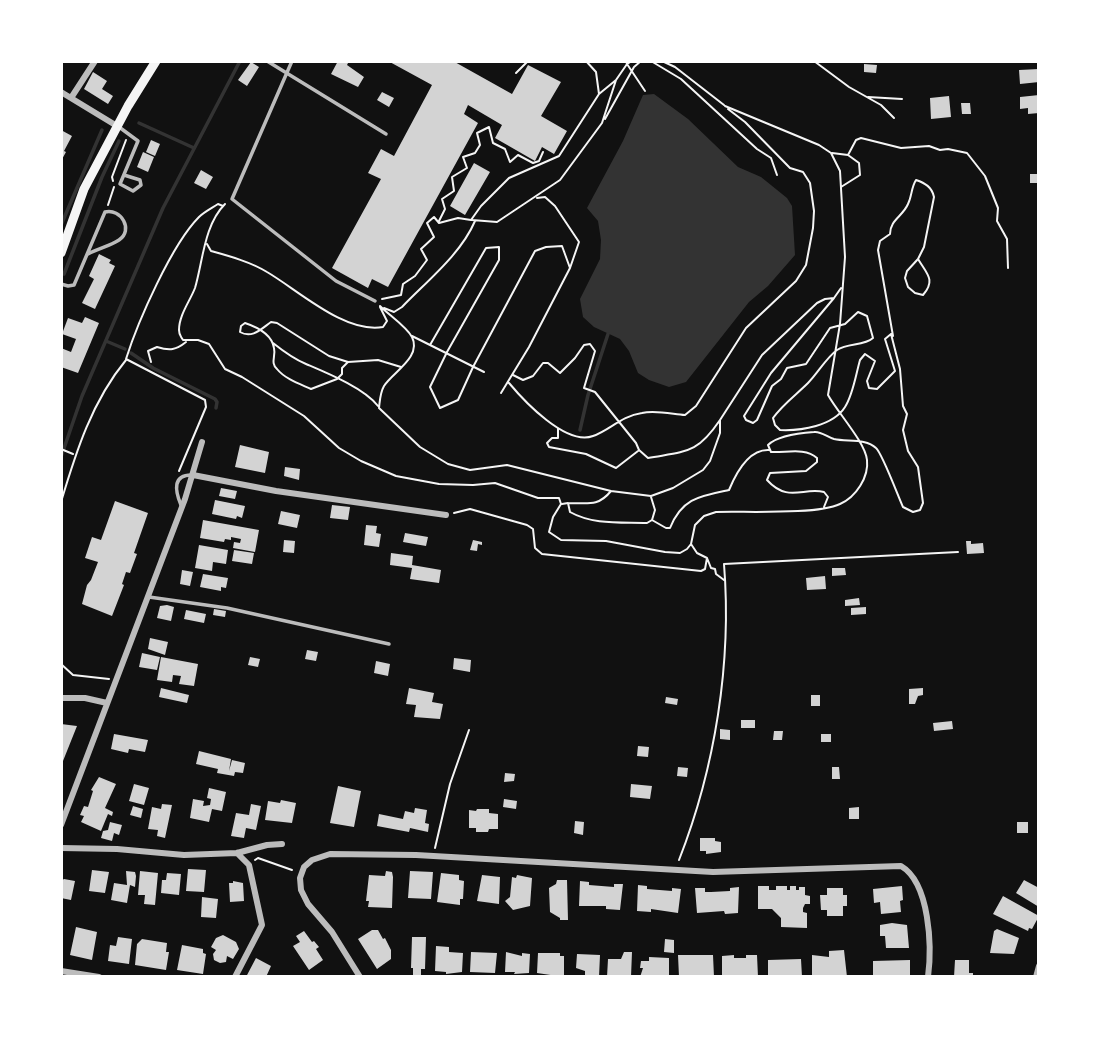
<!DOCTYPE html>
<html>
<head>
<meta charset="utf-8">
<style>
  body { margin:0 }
  #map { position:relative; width:1100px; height:1038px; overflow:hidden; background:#111; font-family:"DejaVu Sans",sans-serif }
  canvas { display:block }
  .frame { position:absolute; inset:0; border:63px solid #fff; pointer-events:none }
</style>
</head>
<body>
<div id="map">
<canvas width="1100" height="1038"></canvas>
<div class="frame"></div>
</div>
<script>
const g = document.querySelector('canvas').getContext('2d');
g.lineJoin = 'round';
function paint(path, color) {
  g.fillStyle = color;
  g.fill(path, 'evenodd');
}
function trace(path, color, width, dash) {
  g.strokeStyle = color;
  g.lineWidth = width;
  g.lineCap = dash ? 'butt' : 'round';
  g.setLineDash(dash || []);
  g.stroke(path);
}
const water = new Path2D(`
  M654 94 688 119 738 167 761 177 787 198 792 206 795 255 768 286 749 302 686 382 669 387 649 380 638 373 629 351 620 339 594 327 583 317 580 299 600 259 601 240 598 221 587 208 623 141 643 95Z`);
const stream = new Path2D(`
  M139 123 194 148
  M61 225 102 130
  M64 274 102 177 119 141
  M106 341 125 349
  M131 353 153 368 215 399 217 402 216 408
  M580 430 588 395 608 334
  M61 457 82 396 163 208 240 61`);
const building = new Path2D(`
  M338 61H349L347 65 364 77 358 87 331 74Z
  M388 61H453L512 94 528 65 561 82 541 116 567 131 554 154 542 147 535 161 495 138 502 125 468 105 464 114 478 123 388 287 372 279 368 288 332 268 381 179 368 173 381 149 394 156 432 85Z
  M251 62 259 67 247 86 238 80Z
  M864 64 877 65 876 73 864 72Z
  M1039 69V82L1020 84 1019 70Z
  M93 72 107 81 102 89 113 96 108 104 84 89Z
  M382 92 394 98 389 107 377 100Z
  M1039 95V113L1028 114V108L1020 109V97Z
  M949 96 951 117 931 119 930 98Z
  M961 103H970L971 114H962Z
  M61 130 72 136 64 151 66 152 61 161Z
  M151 140 160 144 155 156 146 152Z
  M143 152 154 157 148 172 137 167Z
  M474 163 490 172 465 215 450 206Z
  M201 170 213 177 206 189 194 183Z
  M1030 174H1039V183H1030Z
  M99 254 111 260 109 263 115 266 95 309 82 303 94 279 89 276Z
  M85 317 99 323 78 373 61 367V348L71 352 76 339 62 334 68 318 82 323Z
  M240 445 269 452 265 473 235 467Z
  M285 467 300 469 299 480 284 476Z
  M221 488 237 491 235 499 219 496Z
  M215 500 245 506 242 518 237 516 236 519 212 514Z
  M115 501 148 513 134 553 137 554 130 573 126 572 122 584 124 585 112 616 82 604 87 585 91 580 98 562 85 558 92 537 101 540Z
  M332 505 350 507 348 520 330 518Z
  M281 511 300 515 297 528 278 524Z
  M203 520 259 530 255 552 233 548 234 542 240 543 241 539 231 537V540L225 539 224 542 200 538Z
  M366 525 377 526 376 533 381 534 379 547 364 545Z
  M405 533 428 537 426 546 403 542Z
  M284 540 295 541 294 553 283 552Z
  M473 540 482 542V545L478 544 477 551 470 550Z
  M966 541H971V544L983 543 984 553 967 554Z
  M199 545 228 550 226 564 213 562 212 571 195 568Z
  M234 550 254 553 252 564 232 561Z
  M391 553 413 556 412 565 441 570 439 583 410 579 412 568 390 565Z
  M832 568H845L846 575 832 576Z
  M182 570 193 572 190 586 180 584Z
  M203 574 228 578 226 588 221 587V591L200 587Z
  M825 576 826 589 807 590 806 578Z
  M859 598 860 605 845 606V600Z
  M167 605 174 607 171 621 157 618 160 606Z
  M866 607V614L851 615V608Z
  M214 609 226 611 225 617 213 615Z
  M186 610 206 614 204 623 184 619Z
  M150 638 168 642 165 655 148 649Z
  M307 650 318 652 316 661 305 659Z
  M142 653 160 657 157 670 139 667Z
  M161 657 198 664 194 686 179 684 181 676 173 675 172 682 157 680Z
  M250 657 260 659 258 667 248 665Z
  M454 658 471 660 470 672 453 669Z
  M376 661 390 664 388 676 374 673Z
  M161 688 189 695 187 703 159 697Z
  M409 688 434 693 432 702 443 704 440 719 414 717 416 705 406 704Z
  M923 688V695L918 696 915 704H909V689Z
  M811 695H820V706H811Z
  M666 697 678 699 677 705 665 703Z
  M741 720H755V728H741Z
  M952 721 953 729 934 731 933 723Z
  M61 724 77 726 61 766Z
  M720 729 730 730V740L720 739Z
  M774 731H783L782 740H773Z
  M114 734 148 740 145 752 129 749 128 753 111 749Z
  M821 734H831V742H821Z
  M638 746 649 747 648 757 637 756Z
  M199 751 231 759 229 771 232 760 245 763 243 773 235 772 234 776 217 773 218 769 196 764Z
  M678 767 688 768 687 777 677 776Z
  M832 767H839L840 779H832Z
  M505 773 515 774 514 781 504 782Z
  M99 777 116 784 105 808 113 812 112 816 108 814 101 831 81 822 84 816 80 815 84 806 88 807 93 791 91 790Z
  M134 784 149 788 144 805 129 801Z
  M631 784 652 786 650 799 630 797Z
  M338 786 361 791 354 827 330 823Z
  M209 788 226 792 222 811 212 809 209 822 190 818 193 799 204 801 203 806 210 805 211 799 207 798Z
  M504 799 517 801 516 809 503 807Z
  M281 800 296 803 292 823 265 820 268 801 280 803Z
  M162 804 172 805 165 838 157 836 158 830 148 829 152 807 161 809Z
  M251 804 261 806 256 830 246 828 244 838 231 836 236 813 249 815Z
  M133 806 143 809 141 818 130 815Z
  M859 807V819H849V808Z
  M415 808 427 810 425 823 429 824 428 832 410 828 409 832 377 826 379 814 403 819 405 811 414 813Z
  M477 809H489V813L498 814V829H489L488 832H476V828H469V810L476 811Z
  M575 821 584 822 583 835 574 833Z
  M110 822 122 825 119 835 114 833 112 841 101 838 103 831 108 830Z
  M1017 822H1028V833H1017Z
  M700 838H715V841L721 842V852L706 854V851H700Z
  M188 869 206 870 204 892 186 891Z
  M92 870 109 872 105 893 89 891Z
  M126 871 135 872 136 876 135 887 130 885 127 903 111 900 114 883 127 885Z
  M140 871 158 873 155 905 144 904 145 895H138Z
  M386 871 392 872 393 877 392 908 368 907 369 901H366L369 875 385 876Z
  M410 871 433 872 431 899 408 898Z
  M167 873 181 874 179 895 161 893 162 880H166Z
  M441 873 459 875V880L464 881 463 899H460V905L437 902Z
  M482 875 500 877 499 904 477 901Z
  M517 875 532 878 530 906 513 910 505 901 510 897 512 877 516 878Z
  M64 879 75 881 71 900 61 898V881Z
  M557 880H567L568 920H560V918L550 912 549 888 556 884Z
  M1024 880 1039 888V907L1016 893Z
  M233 881 243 883 244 901 230 902 229 883H233Z
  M580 881 589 882V885L614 887V884H623L620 910 606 909V906H579Z
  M638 885 647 886V889L672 891V888L681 889 678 913 651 909V912L637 911Z
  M758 886H769V890H776V886H787V890H790V886H796V890H799V887H805V895L810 896V904H805L803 908V912L807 913V928L781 927V918L772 909H758Z
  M902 886 903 900 900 901 901 912 881 914 880 902 874 903 873 889Z
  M739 887 738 913 725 914 724 911 697 913 695 888H705V892H711L730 891V888Z
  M827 888H843V895H847V906H843V916H827V910H821L820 895H827Z
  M1003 896 1039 916 1032 929 1029 928 1028 931 993 914Z
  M202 897 218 899 216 918 201 917Z
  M892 923 907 925 909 948H886L885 936H880V925Z
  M76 927 97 932 92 960 70 955Z
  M997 929 1019 938 1014 954 990 953 994 931Z
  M372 930H378L383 939 385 938 391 950V959L377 969 358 939Z
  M304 931 312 942 314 941 319 947 316 949 323 960 309 970 293 946 300 942 296 936Z
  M223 935 236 942 239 949 233 959 227 956 226 962 220 963 214 960 213 954 216 950 211 947 216 938Z
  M118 937 132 939 129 964 108 961 110 945 116 946Z
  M412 937H426L425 969H421V977H413V968H411Z
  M142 939 167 943 166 952H169L166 970 135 965 137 944Z
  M665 939 674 940V953L664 952Z
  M182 945 203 949V953L206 954 203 974 177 970Z
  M436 946 449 947V952L463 953 462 972 446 974V972L435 971Z
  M844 950 847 977 812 975V955L829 957V951Z
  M471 952 497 953 495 973 470 972Z
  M506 952 522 956V953L530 954 529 973 514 974 515 972H505Z
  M624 952H632L631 977H607L608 959H621Z
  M538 953H560V956H564V977L537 973Z
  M577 954 600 955 599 977H585V971L576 968Z
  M678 955H713L714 977H679Z
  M734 955V958H746V955H757L758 977H722V956Z
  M649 957 669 958V977H640L643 968H640L641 961H649Z
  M256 958 271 966 266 977H246Z
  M801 959 802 977H768V960Z
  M910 960V977H873V961Z
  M955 960H969V973H973V977H954Z`);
const path = new Path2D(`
  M632 61 627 64 645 91
  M651 61 681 79 757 149 771 158 777 175
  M662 61 675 67 724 105
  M814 61 849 87 881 105 894 118
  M516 73 528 61
  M599 94 616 80 627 64 626 61
  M868 97 902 99
  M605 119 634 67 641 61
  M832 153 848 155 859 163 860 175 841 187
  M848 155 856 140 861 138 901 148 929 146 940 150 948 149 967 153 985 176 998 208 997 221 1007 239 1008 268
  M113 181 112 177 126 140
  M225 204C204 225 203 261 195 288 190 301 179 315 179 330 179 335 180 335 183 340H198L209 344 225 369 242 377 304 416 339 448 361 461 396 476 439 484 473 485 495 483 538 498H559L561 504 553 517 549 532 561 540 606 541 665 552 680 553 687 549 691 544 695 525 704 516 716 512C745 511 817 515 840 504 856 497 869 477 867 460 865 442 838 413 828 395L840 324 845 257 840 171 831 153 819 145 725 106
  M108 205 114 187
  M472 220 497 222 560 180 602 123 616 80
  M439 221 445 209 442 199 454 191 452 177 467 168 463 157 475 153 480 145 477 133 489 127 493 143 505 149 510 162 518 155 533 163 539 161 543 152
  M207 244 211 251C229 256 251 262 267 272 298 290 345 334 383 327L387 321 380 307
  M382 299 401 295 403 284 415 276 427 260 421 249 434 237 427 223 434 217 439 223 458 218 471 220 481 206 509 178 559 156 599 94 596 72 586 61
  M380 306C390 316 406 326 412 337 422 357 393 372 384 386 380 393 380 400 379 408L420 447 448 464 470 470 507 465 611 491
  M384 308 394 312 402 307C427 281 461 254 475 221
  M412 336 484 372
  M893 336 878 250 880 241 890 234C890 220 903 216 908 204 912 196 911 188 916 180 925 183 932 187 934 197L924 247 918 259 907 271 905 278 908 287 915 293 923 295C936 280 927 274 918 259
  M273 343C283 351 294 359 306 364 327 373 364 388 378 406
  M430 345 486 248 499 247V260L447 352 430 387 440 408 458 400 473 367 535 251 546 247 562 246 570 268
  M151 362 148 351 157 347C170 351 176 350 186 342
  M348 362 342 368V374L337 379 311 389C300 384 285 379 277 369 270 363 276 356 274 348 272 335 257 327 245 323L241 326 240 332C252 339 261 329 271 322L277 323 329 356 348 362 378 360 401 367
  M513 375 523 380 533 376 543 363H548L560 373 575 358 584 345 590 344 595 351 584 388 595 392 636 443 639 450 648 458C687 451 697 454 720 420
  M509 383C524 401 566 446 593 436 610 430 621 416 642 413 655 410 672 414 685 415L696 406 746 328 796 281 806 265 813 228 814 211 810 183 803 172 790 168 745 122 728 109
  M501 393 529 347 570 268 579 242 555 206 545 197 537 198
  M558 428V438H552L547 443 549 447 586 454 616 468 638 451
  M61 449 73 454
  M179 471 206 407 205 400 126 359C138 321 172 244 199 217 204 212 212 208 218 204L223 206
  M61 502C76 452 92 401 126 360
  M568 503C588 503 598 507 611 491L651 496 673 488 703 470 710 461 720 433V420L762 355 817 303 825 299 834 298 841 288
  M562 504 568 503 570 512C593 525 621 522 647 523L652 520 655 510 651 497
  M824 507 828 497 824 492C803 487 788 503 767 480L770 473 806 471 817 462V458C805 447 786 453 771 452L768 445C778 435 800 433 814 432 821 431 827 437 834 439 847 442 866 438 876 448 882 453 898 496 903 507L913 512 920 510 923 503 918 467 908 451 903 430 907 414 903 406 900 369 891 334 885 339 895 371 877 389 869 388 867 381 875 361 865 354 860 360C856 374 853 395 845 407 833 426 801 431 780 430L775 425 773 418C783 404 796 395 808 383 818 373 826 358 837 350 848 343 864 346 873 338L867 316 858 312 845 324 830 328 806 364 787 368 781 379 772 386 757 420 753 423 746 420 744 416 771 373 834 298
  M454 513 470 509 527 525 533 529 535 548 542 554 701 571 705 569 707 558
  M652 520 666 528H670C682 498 700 496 729 490 736 473 749 449 769 450
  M691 544 697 553 707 558 711 568 715 569 716 574 724 580
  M61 664 73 675 109 679
  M435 848 450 784 469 730
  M255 860 258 858 292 870
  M679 860C715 768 732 663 724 564L958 552`);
const service = new Path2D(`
  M267 61 386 134
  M292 61 232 199 336 281 375 301
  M119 127 138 141 120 184 133 191 141 185 140 180 124 175
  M61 284 68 286 74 285 105 212C121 208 134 230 119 240 110 246 97 249 88 254
  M181 505C175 491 172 474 193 475
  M149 597 227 608 389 644`);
const minor = new Path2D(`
  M61 92 117 126
  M71 98 95 61
  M193 475 276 491 446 515
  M61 698H85L107 703
  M61 825 185 499 202 442
  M61 848 117 849 184 855 237 853 267 845 282 844
  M61 971 99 977
  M235 977 262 925 249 865 237 853
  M360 977 332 932 308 904 301 890 300 878 304 867 312 860 330 854 416 855 713 872 901 866C930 883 932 947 928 977
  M1036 977 1039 966`);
const secondary = new Path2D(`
  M61 253 84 189 128 106 156 61`);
paint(water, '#333');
trace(stream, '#333', 3.5);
paint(building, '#d3d3d3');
trace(path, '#f5f5f5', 2);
trace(service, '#bcbcbc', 3.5);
trace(minor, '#bcbcbc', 6);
trace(secondary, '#f5f5f5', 9);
</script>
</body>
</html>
